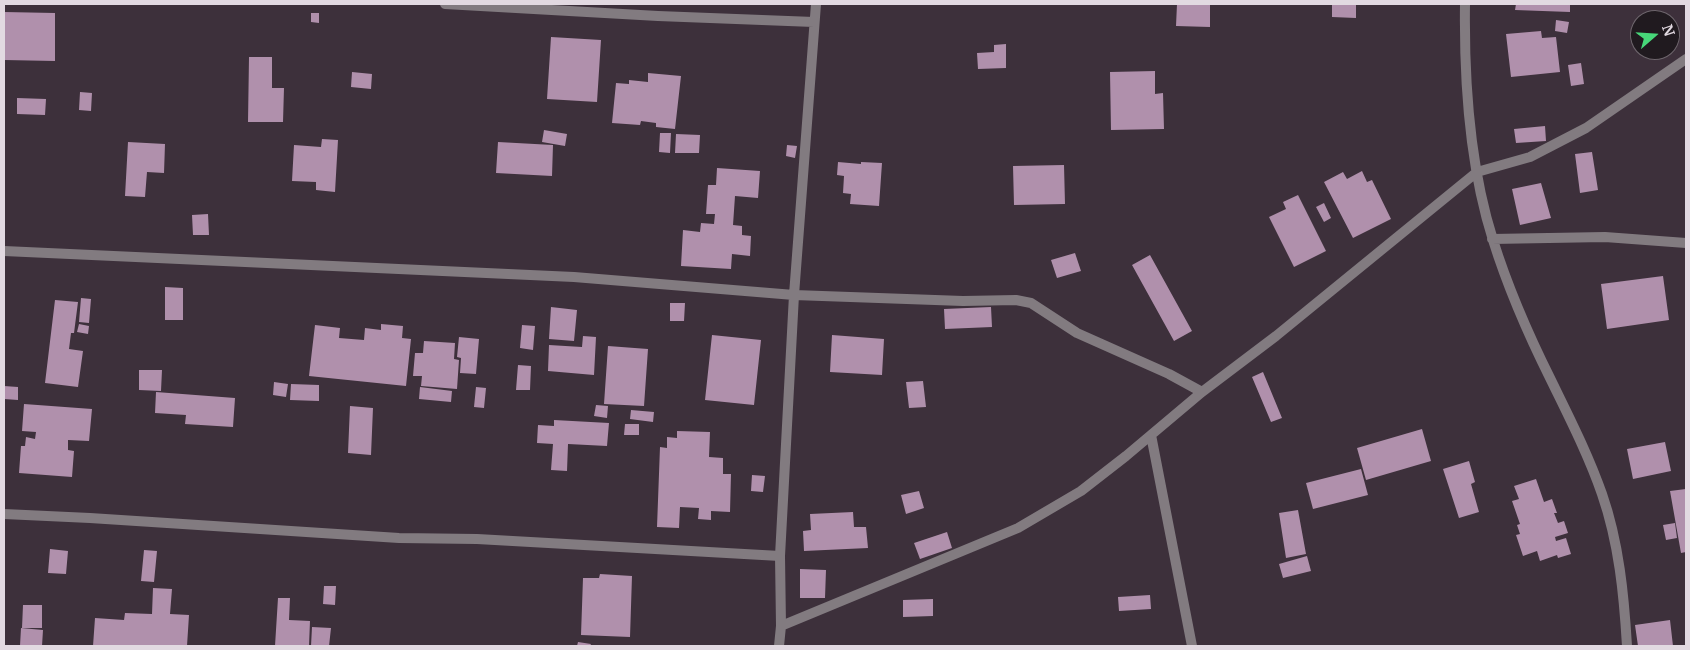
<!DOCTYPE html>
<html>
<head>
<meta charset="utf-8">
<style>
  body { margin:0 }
  #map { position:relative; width:1690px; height:650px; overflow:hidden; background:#3d303b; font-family:Merriweather,serif }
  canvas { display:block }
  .frame { position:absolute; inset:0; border:5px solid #e2d9e1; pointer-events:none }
  .north { position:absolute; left:1630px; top:10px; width:50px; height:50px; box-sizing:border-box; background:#201a1f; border:1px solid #6e666d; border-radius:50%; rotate:71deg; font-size:14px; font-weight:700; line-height:20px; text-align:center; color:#e2d9e1 }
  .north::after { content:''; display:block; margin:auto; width:18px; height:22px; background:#47d779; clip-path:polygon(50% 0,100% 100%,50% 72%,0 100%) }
</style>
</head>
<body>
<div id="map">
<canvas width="1690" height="650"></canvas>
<div class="frame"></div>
<div class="north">N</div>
</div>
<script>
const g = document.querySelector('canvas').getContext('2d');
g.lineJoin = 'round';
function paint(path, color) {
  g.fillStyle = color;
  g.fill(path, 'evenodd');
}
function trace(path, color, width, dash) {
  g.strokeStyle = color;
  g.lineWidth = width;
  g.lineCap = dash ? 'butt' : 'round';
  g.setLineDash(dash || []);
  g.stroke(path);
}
const building = new Path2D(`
  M1177 4H1210V27L1176 26Z
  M1332 4H1356V18L1332 17Z
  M1516 4H1570V12L1515 10Z
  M4 12 55 13V61L4 60Z
  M311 13H319V23L311 22Z
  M1556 20 1569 22 1567 33 1555 31Z
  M1541 31 1542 38 1556 37 1560 72 1511 77 1506 34Z
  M551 37 601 40 597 102 547 99Z
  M1006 44V68L978 69 977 53 994 52V45Z
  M249 57H272V88H284L283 122H248Z
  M1581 63 1584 84 1571 86 1568 65Z
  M1155 71V94L1163 93 1164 129 1111 130 1110 72Z
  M352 72 372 74 371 89 351 87Z
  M648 73 681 76 675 129 656 127V123L641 121 640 125 612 123 616 83 629 84V80L648 82Z
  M80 92 92 93 91 111 79 110Z
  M17 98 46 99 45 115 17 114Z
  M1545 126 1546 141 1516 143 1514 129Z
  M544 130 567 134 565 146 542 142Z
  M660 133H671L670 153 659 152Z
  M676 134 700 135 699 153H675Z
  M322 139 338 140 335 192 316 190V182L292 181 294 145 321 147Z
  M128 142 165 144 164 173 147 172 145 197 125 196Z
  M498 142 553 145 552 176 496 173Z
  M787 145 797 146 795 158 786 156Z
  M1592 152 1598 190 1580 193 1575 154Z
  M838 162 861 164V162L882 163 879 206 850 204 851 194 843 193 844 176 837 175Z
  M1064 165 1065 204 1014 205 1013 166Z
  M717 168 760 171 758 198 735 196 733 225 742 226V235L751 236 750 256 732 254 731 269 681 266 683 230 700 232 701 223 714 224 715 214H706L708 185H716Z
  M1362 171 1367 182 1372 180 1391 219 1353 238 1324 182 1343 172 1347 179Z
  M1541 183 1551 218 1520 225 1512 189Z
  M1298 195 1326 251 1294 267 1269 217 1286 209 1283 202Z
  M1324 203 1331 218 1324 222 1316 207Z
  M208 214 209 235H193L192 215Z
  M1075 253 1081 271 1057 278 1051 260Z
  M1150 255 1192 331 1174 341 1132 265Z
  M1663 276 1669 320 1607 329 1601 284Z
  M165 287 183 288V320H165Z
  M81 298 91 299 89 323 79 322Z
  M55 300 78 302 74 333H71L69 349 83 351 78 387 45 383Z
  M670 303H685L684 321H670Z
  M551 307 577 310 574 341 549 339Z
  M991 307 992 327 945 329 944 309Z
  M79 324 89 326 88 334 77 332Z
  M381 324 403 326 402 338 411 339 406 386 309 376 315 325 340 328 339 338 364 340 365 328 381 330Z
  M522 325 535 326 533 350 520 348Z
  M712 335 761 340 754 405 705 400Z
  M832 335 884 339 882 375 830 372Z
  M583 336 596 337 594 375 548 371 549 345 582 347Z
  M459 337 479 339 476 374 460 373 461 358 457 357Z
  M424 341 455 343 454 359 459 360 457 389 421 386 422 376H413L415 353H423Z
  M608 346 648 349 644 406 604 404Z
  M518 365 531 366 530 390H516Z
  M139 370H162L161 391 139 390Z
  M1263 372 1282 418 1271 422 1252 377Z
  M923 381 926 407 909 408 906 382Z
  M274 382 288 384 286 397 273 395Z
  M291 384 319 385V401L290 400Z
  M4 386 18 387V400L4 399Z
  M420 387 452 391 451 402 419 399Z
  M476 387 486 388 484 408 474 407Z
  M156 392 235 398 233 427 185 424 186 415 155 413Z
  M24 404 92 409 89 441 68 440V450L74 451 72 477 19 473 21 446H25L26 437 35 439 36 432 22 431Z
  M596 405 608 406 607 418 594 416Z
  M350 406 373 408 371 455 348 453Z
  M631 410 654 412 653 422 630 419Z
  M554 420 609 423 607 446 568 444 567 471 551 470 553 444 537 443 538 425 554 426Z
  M625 424H639V435H624Z
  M1422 429 1431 461 1366 480 1357 448Z
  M677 431 710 432 709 457 723 458V474H731L730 512 711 511V520L698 519 699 508 680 507 679 528 657 527 660 447 667 448V437L677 438Z
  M1665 442 1671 471 1633 479 1627 449Z
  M1469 461 1475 482 1471 484 1479 512 1459 518 1443 469Z
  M1361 469 1368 495 1313 509 1306 483Z
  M752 475 765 476 763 492 751 491Z
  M1536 479 1544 502 1552 499 1557 513H1554L1558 523 1564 521 1568 533 1555 537 1556 541 1566 538 1571 554 1558 558 1557 555 1540 561 1537 551 1523 556 1516 535 1520 534 1517 525 1520 524 1512 501 1519 499 1514 486Z
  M1686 489V552L1681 553 1670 491Z
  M919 491 924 508 906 514 901 495Z
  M1298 510 1306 554 1286 558 1279 513Z
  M853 512 854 527H866L868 548 804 551 803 531 811 530 810 514Z
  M1675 523 1677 538 1666 540 1663 525Z
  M947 532 952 548 920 559 914 543Z
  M50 549 68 551 66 574 48 573Z
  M144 550 157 551 154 582 141 581Z
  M1307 556 1311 571 1283 578 1279 564Z
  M800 569 826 570 825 598H800Z
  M600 574 632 576 630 637 581 635 583 578H599Z
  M324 586H336L335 605 323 604Z
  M153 588 172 589 170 614 189 615 187 646H93L95 618 124 620 125 613 152 614Z
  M1150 595 1151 609 1119 611 1118 597Z
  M278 598H290L289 620 310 621 309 646H275Z
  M933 599V616L903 617V600Z
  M23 605H42V628H22Z
  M1670 620 1673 646H1638L1635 625Z
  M312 627 331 628 329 646H311Z
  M21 628 43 630 42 646H20Z
  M578 642 591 644 590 646H577Z`);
const minor = new Path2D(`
  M445 4 658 16 814 22
  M1465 4C1464 79 1470 168 1493 240 1508 288 1528 334 1551 380 1569 417 1588 454 1602 494 1619 543 1624 595 1627 646
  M1492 239 1605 237 1686 243
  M4 251 574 277 794 295 963 301 1016 300 1031 303 1077 333 1169 374 1202 392
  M1151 435 1192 646
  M4 514 90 518 399 538 477 539 780 556
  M781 626 1018 528 1081 491 1126 456 1202 392 1276 336 1477 172 1530 157 1586 128 1686 59
  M779 646 781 626 780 556 794 295 816 4`);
paint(building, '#b090ac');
trace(minor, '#827b80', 10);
</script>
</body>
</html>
